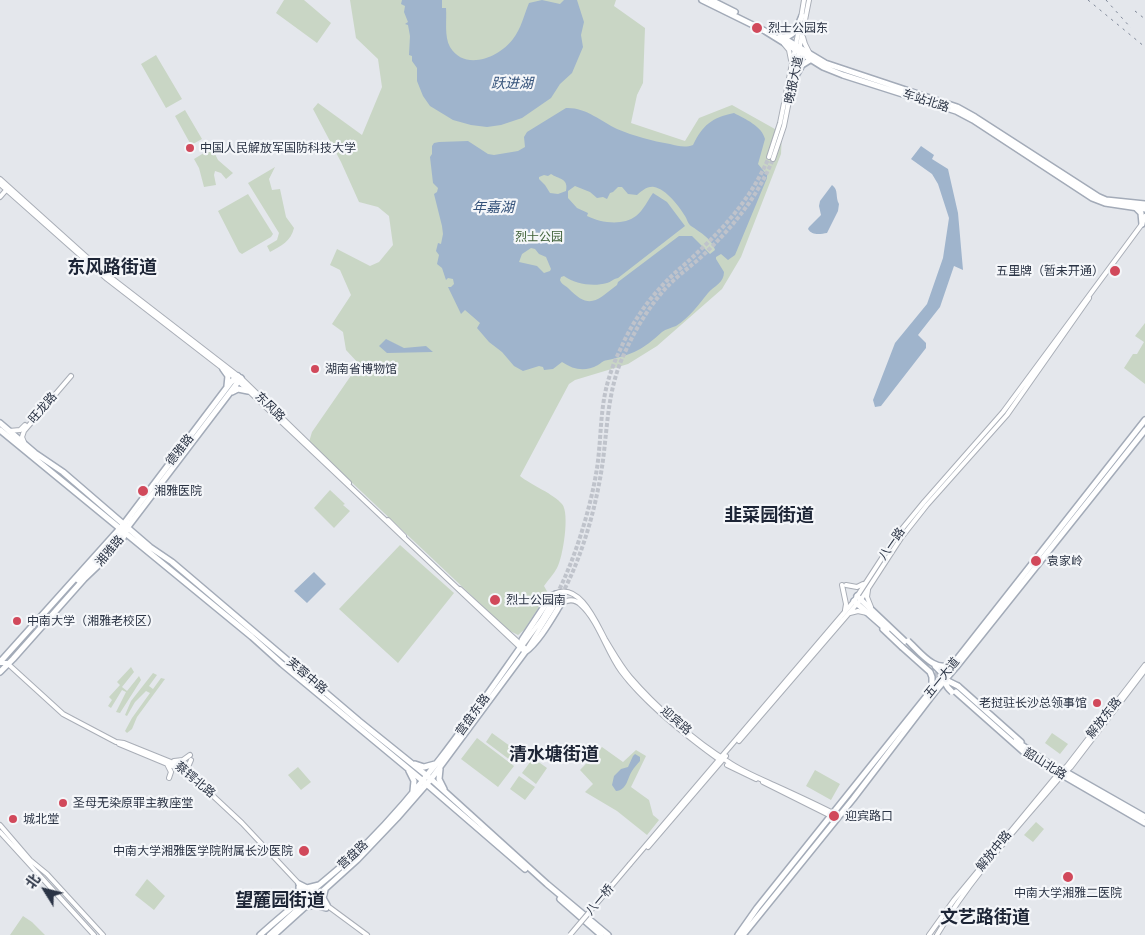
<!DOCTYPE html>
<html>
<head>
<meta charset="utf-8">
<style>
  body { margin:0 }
  #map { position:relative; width:1145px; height:935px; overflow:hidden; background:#e4e7ec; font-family:"Work Sans","Noto Sans SC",sans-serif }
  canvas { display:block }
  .north { position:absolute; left:20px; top:865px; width:50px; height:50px; -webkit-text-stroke:4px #f4f6f9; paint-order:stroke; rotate:306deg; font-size:14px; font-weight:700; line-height:20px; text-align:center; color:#2b3445 }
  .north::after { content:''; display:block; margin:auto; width:18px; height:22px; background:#2b3445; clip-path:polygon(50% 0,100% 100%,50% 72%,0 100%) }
</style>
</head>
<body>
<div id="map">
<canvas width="1145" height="935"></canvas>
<div class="north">北</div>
</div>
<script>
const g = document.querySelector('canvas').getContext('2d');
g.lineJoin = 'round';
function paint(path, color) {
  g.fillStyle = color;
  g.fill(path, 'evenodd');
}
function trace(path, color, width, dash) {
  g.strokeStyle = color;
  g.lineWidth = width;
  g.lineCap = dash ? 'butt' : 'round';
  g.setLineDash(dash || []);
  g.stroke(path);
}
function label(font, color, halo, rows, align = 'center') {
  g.font = font + ' "Work Sans","Noto Sans SC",sans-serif';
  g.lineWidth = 4.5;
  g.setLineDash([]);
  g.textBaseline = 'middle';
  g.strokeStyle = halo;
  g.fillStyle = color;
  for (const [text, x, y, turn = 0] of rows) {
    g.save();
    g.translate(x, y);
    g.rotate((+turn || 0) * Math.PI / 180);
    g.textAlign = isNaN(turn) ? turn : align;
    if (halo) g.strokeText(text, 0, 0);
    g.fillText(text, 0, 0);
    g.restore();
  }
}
const green = new Path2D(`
  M284 0H304L331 23 317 43 276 13Z
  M350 0H616L614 6 645 28 643 83 637 95 631 123 685 141 699 118 732 105 782 133 781 154 741 257 722 289 657 346 628 364 575 380 569 384 520 476C531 485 554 494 562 504 570 513 563 557 557 568 554 574 548 580 544 586L548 593 524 630 518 635 508 630 309 442 312 432 359 364 346 350 343 332 332 324 351 295 340 270 330 265 337 249 370 266 379 262 393 245 389 216 378 207 359 202 341 162 313 109 318 103 362 135 382 87 378 59 356 38Z
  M156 55 182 99 166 108 141 64Z
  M185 110 202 139 191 145 175 116Z
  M212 148 218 160 233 173 226 179 221 173 215 171 214 175 216 185 204 187 199 168 194 159Z
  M275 167 269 179 272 190 280 189 286 217 294 228C291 241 281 246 270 252L267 246 277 240 279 233 248 183Z
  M248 194 273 234 271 237 242 254 239 252 218 211Z
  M1145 323V384L1124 368 1133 354H1137L1144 342 1135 336Z
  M330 490 345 504 343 505 350 511 334 528 314 508Z
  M400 545 454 593 398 663 339 609Z
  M131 667 134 672 122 687 127 691 139 676 141 680 120 713 116 712 126 692 122 690 111 708 108 706 112 700 109 697 120 685 117 682Z
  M153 673 157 675 149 686 153 689 161 678 165 679 137 717 132 729 127 733 125 731 132 718 150 693 146 691 135 702 127 716 125 715 131 701Z
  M492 733 521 754 514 763 486 742Z
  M1052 733 1068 744 1060 754 1045 743Z
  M477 738 514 766 498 787 461 759Z
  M602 747 623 762 636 750 646 756 631 787 649 800 653 815 659 820 647 835 617 811 585 792 593 784 580 770Z
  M533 758 547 768 536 784 522 773Z
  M298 767 311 782 301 790 288 775Z
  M815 770 840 784 831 800 806 786Z
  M519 776 535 787 525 800 510 789Z
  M1036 822 1044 829 1033 842 1024 835Z
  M147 879 165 896 154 910 135 895Z
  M23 916 32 922 45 935H10Z`);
const water = new Path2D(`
  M402 0H442V8H446C447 20 444 36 450 47 465 72 500 57 513 39 521 29 524 15 529 3L542 0 560 4 564 0H577L584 22 581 35 583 47 572 73 560 84 551 98 522 118 501 125 487 127 471 125 453 120 430 106 423 96 417 81V68L412 61V56L409 55 410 36 408 25 405 24 408 22 404 12 405 6 401 4Z
  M566 108C585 107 601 121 617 129 634 136 652 141 670 144 678 146 685 148 693 145 703 125 711 118 734 113 745 119 762 126 765 139L758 164 767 175V178L735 255 728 260 721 254 716 257V259L724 272C724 283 714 286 708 293 699 304 689 318 676 326 671 328 666 329 662 332 642 350 634 354 608 360 604 360 601 363 598 365 585 372 574 370 562 362L553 369 544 370 543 367 539 366 523 371 514 366 502 352 489 342 477 328 480 323 465 310 461 314 448 287H451L454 284 453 279 448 278 446 280 442 268 437 264 439 255 436 251 438 243 441 244 443 234 442 226 434 194 437 192 438 188 433 183 430 157 432 154V146L434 143 439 142 468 141 488 154 494 155 518 151 525 147 524 137 527 132ZM551 174C558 179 569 178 566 191L558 194 550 193 545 185 539 179V177L544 175 548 176ZM575 186 590 192 597 198 603 197 607 199 610 193 613 192 618 187H622L628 194 637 195C642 191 647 186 654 187 666 189 679 206 685 216 687 219 688 224 691 226 700 232 713 240 715 250L710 254 692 236H679L618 282 617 285C597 300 590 311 568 288 565 285 562 285 560 280L561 277 564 276C575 284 593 287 607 283 611 282 613 279 618 278L685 226 667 202 653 193C648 200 643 211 636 216 623 226 601 223 587 216L588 213 577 208 568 198V191ZM531 248 535 249 539 254 546 257 551 269 550 271 544 273 537 266 519 262 522 254Z
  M921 146 934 155 932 159 948 169 958 213 963 270 954 266 940 307 918 335 926 343V348L881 406 875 407 873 400 895 343 927 304 943 258 949 218 938 184 932 174 911 159Z
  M832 185C839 190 835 197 839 204L838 211 827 233C821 234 812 236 808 229L809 227 821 215 819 206 820 201Z
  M386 339 404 348 426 346 433 352 387 353 379 346Z
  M314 572 326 584 307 603 294 591Z
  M635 754 640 757V761C637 764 634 768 632 771 627 779 627 790 616 791L612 785 614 776 621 769 628 767 633 756Z`);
const secondaryTunnel = new Path2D(`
  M557 594C575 559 591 507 597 468 601 442 600 415 606 389 609 376 614 362 620 350 630 327 644 305 661 287 672 274 685 265 697 253 727 225 753 195 769 157
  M562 594C583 555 597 504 603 460 608 421 608 386 626 350 636 328 649 307 665 289 675 278 687 269 699 259 731 229 756 200 773 159`);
const primaryTunnel = new Path2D(`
  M3 666 16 650
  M929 668 943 681`);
const secondary = new Path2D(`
  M801 18 804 0
  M803 37 805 44 810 54
  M784 44 789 50 791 60
  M769 157 780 123 800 24
  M773 159 784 126 809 0
  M0 179 100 269 241 378 349 483
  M0 184 107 279 235 378 525 652 558 600
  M0 197 7 189
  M9 431 20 430 25 425
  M24 442 22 437 24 431 71 376
  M388 520 404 536
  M842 585 846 604 845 610
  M846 585 857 587 863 584
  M460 589 527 650
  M868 590 867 597 871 607
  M554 594C579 581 596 622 605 639 613 652 620 665 630 677 654 705 695 742 727 761 741 771 758 778 774 785 796 795 818 805 839 816
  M561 604C568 599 575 599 581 605 598 620 607 652 621 671 644 702 689 738 721 761
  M850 613 858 611 867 613
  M522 646 542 619 554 598
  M0 663H7L63 714 116 742 124 743 181 766 242 823 302 887 367 935
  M739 741 862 598 901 538 927 505 1007 415 1089 298
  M119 744 184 771
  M174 761 183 760 190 755
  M167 764 171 772 169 778
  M727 765 756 779
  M190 773 188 767 191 760
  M763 782 837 819
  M0 825 30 860 47 874 103 935
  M0 832 94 935
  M648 847 726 756
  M630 864 854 601 897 535 924 502 1003 412 1142 224 1145 216
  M269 935 304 903 313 898
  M929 935 954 900 1058 774 1067 766 1145 665
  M937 935C971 877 1018 827 1062 775L1071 767 1145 670`);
const primary = new Path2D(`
  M702 0 765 31 823 67 843 75 956 111 973 120 1092 198 1105 203 1145 209
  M711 0 735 12
  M780 36 825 63 957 107 975 117 1099 197 1106 200 1145 204
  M782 37C795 37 797 27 802 16
  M794 79 802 65 810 60
  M1136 208 1141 213 1142 224
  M223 369 228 376 227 386
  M232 392 238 389 248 391
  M0 423 35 453 63 472 150 547 172 562 359 721 431 779 547 884 608 935
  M0 430 252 637 282 664 423 781 525 869
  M78 580 127 528 241 378
  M857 596 914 650
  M854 601 887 630
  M883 629 902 647
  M910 650 929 668
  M0 662 123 525 231 382 238 376
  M957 666 1145 430
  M0 672 13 659 84 579 106 558 123 538 126 532
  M946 673 1145 420
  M958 686 1021 742
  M956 692 1026 754 1145 823
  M1016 741 1054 767 1066 772 1145 817
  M415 764 424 767 435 764
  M440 769 439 779 444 789
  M409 771 414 781 413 791
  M299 884 307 888 319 885
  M325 890 323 898 327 905
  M560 899 601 935
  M298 901 300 894 299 887
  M305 907 315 905 326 908
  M260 935C295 903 333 876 367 843 426 784 472 716 520 648L522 640 551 596 556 594 561 597 562 602C552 618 539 642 525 652L431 779 397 818 357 860 274 935
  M738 935 757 908 933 688
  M743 935 853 799 934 693`);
const rail = new Path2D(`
  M1088 0 1145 47
  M1106 0 1131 28
  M1135 11 1145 19`);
const secondaryBridge = new Path2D(`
  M570 935 630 864`);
const primaryBridge = new Path2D(`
  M908 641C920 652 936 675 954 663
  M902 647 930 672 932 677V690
  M935 666 942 673V682
  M946 673C943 681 946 687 952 692
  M937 684 946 680 958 686
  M934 693 957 666`);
const markers = [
  [757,28,6,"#d1495b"],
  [190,148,5,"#d1495b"],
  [1115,271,6,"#d1495b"],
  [315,369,5,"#d1495b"],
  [143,491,6,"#d1495b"],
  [1036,561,6,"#d1495b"],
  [495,600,6,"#d1495b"],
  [17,621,5,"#d1495b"],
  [1097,703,5,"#d1495b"],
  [63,803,5,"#d1495b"],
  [834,816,6,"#d1495b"],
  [13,819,5,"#d1495b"],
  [304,851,6,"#d1495b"],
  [1068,877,6,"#d1495b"]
];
const poiNames = [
  ["烈士公园东",768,28],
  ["中国人民解放军国防科技大学",200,148],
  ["五里牌（暂未开通）",1104,271,"right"],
  ["湖南省博物馆",325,369],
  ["湘雅医院",154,491],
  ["袁家岭",1047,561],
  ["烈士公园南",506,600],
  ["中南大学（湘雅老校区）",27,621],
  ["老挝驻长沙总领事馆",1087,703,"right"],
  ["圣母无染原罪主教座堂",73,803],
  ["迎宾路口",845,816],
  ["城北堂",23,819],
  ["中南大学湘雅医学院附属长沙医院",293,851,"right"],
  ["中南大学湘雅二医院",1068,893,"center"]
];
const streetNames = [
  ["晚报大道",794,80,-78],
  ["车站北路",926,101,18],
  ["东风路",270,407,44],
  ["旺龙路",43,408,-49],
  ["德雅路",180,450,-51],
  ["八一路",892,544,-55],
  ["湘雅路",110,551,-50],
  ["芙蓉中路",307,676,40],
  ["五一大道",942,678,-51],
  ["营盘东路",473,715,-54],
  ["解放东路",1104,718,-52],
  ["迎宾路",676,721,41],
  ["韶山北路",1045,764,32],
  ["蔡锷北路",195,780,40],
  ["解放中路",994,851,-51],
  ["营盘路",353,855,-43],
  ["八一桥",600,900,-50]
];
const parkNames = [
  ["烈士公园",539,237]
];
const waterNames = [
  ["跃进湖",512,84],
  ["年嘉湖",493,208]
];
const districtNames = [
  ["东风路街道",112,268],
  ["韭菜园街道",769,516],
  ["清水塘街道",554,755],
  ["望麓园街道",280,901],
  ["文艺路街道",985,918]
];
paint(green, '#c9d6c5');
paint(water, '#9fb4cc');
trace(secondaryTunnel, '#bfc3cb', 4, [4, 2]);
trace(primaryTunnel, '#bfc3cb', 5, [5, 2.5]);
trace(secondary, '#a9aeb7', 6);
trace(primary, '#a3abb8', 8);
trace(secondary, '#fff', 4);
trace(primary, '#fff', 5);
trace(rail, '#7d8696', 1, [2.5, 5]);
trace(secondaryBridge, '#a9aeb7', 6, []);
trace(primaryBridge, '#a3abb8', 8, []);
trace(secondaryBridge, '#fff', 4);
trace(primaryBridge, '#fff', 5);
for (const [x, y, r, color] of markers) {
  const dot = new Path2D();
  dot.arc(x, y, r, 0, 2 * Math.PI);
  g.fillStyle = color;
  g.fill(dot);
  trace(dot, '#f4f6f9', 2);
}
label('12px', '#2b3445', '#f4f6f9', poiNames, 'left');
label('12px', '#2b3445', '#f4f6f9', streetNames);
label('12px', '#3f6138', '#f4f6f9', parkNames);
label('italic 14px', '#34527a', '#f4f6f9', waterNames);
label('bold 18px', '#1d2536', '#f4f6f9', districtNames);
</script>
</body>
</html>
